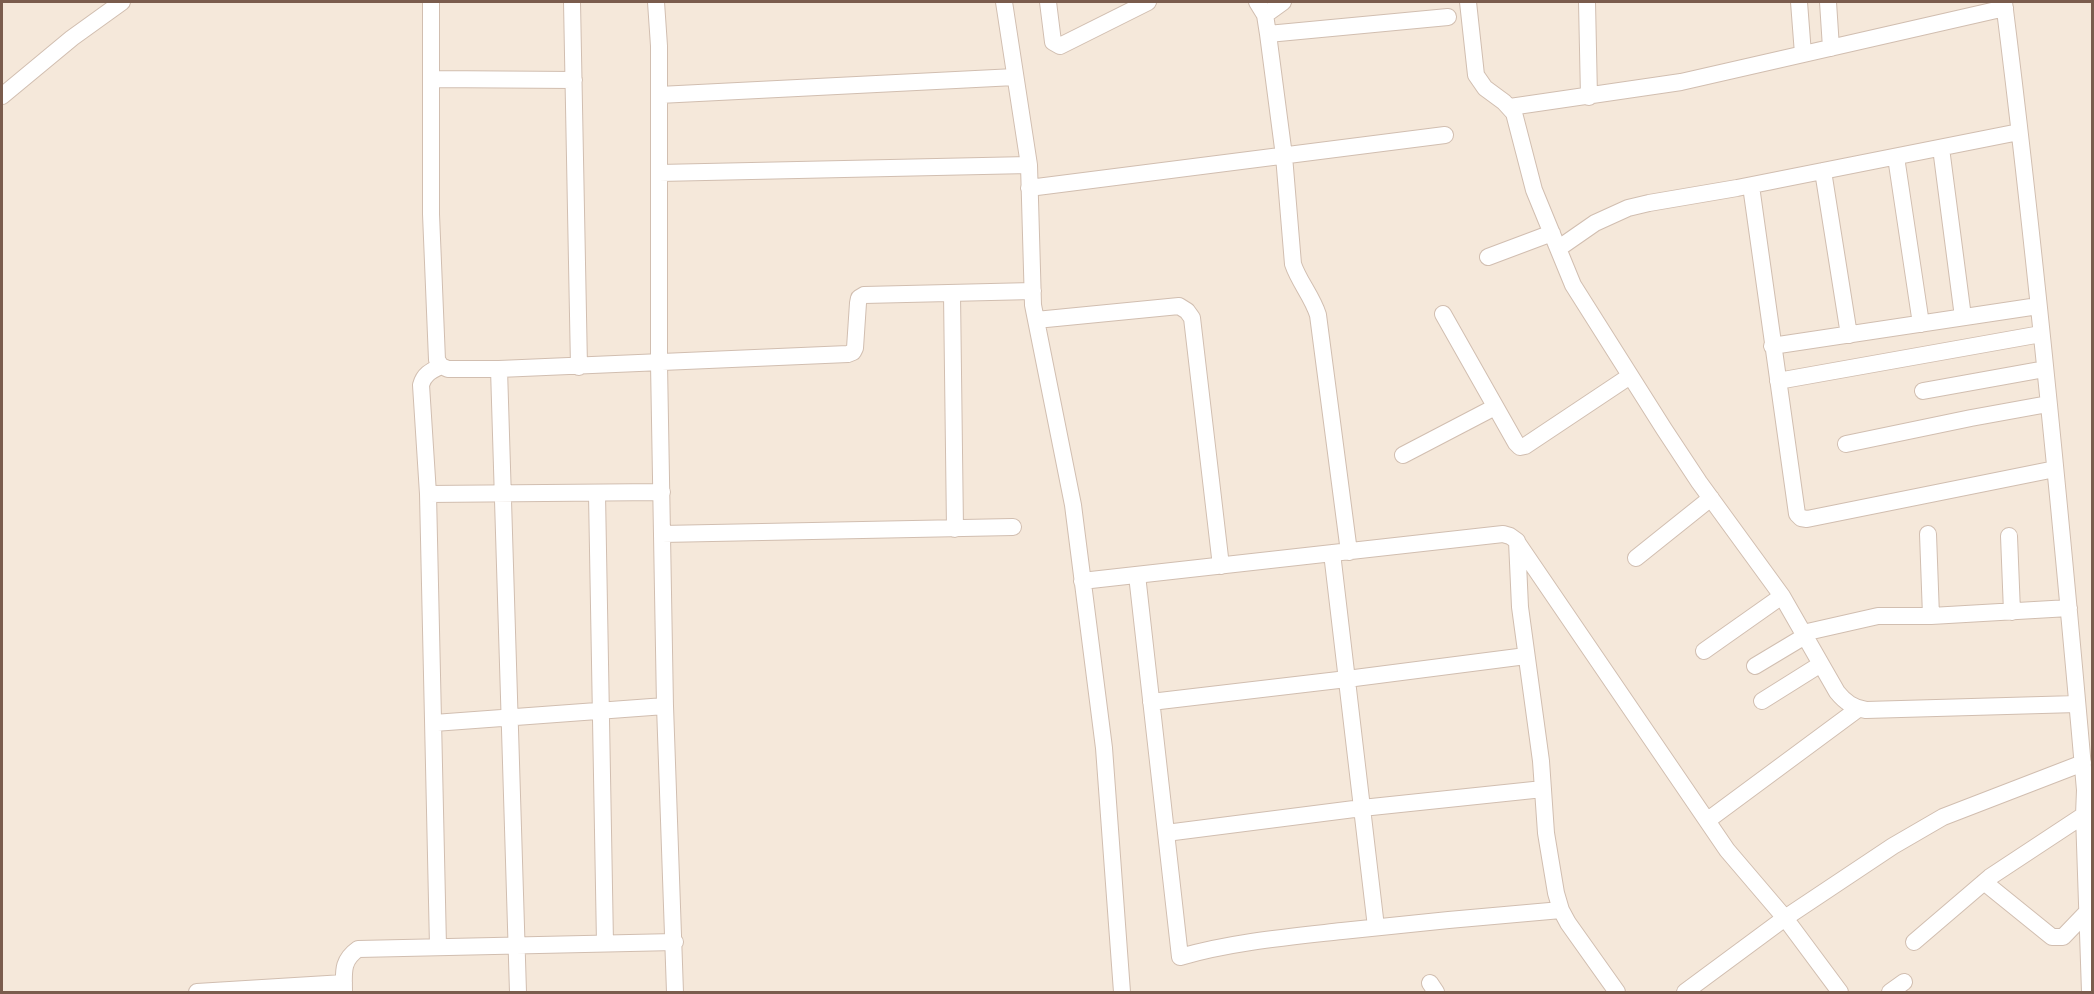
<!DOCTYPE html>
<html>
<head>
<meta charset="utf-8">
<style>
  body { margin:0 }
  #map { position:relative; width:2094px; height:994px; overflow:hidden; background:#fdf6ec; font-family:Helvetica,sans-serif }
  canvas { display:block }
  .frame { position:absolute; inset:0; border:3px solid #7a5c4d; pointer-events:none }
</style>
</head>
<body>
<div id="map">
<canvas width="2094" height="994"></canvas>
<div class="frame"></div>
</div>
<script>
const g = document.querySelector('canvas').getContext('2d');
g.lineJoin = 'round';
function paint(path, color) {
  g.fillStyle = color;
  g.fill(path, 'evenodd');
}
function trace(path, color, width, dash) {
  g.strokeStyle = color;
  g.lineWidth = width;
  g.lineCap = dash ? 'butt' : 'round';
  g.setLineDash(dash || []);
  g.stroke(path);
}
const residential = new Path2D(`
  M2 2H2092V992H2Z`);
const minor = new Path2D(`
  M431 2V214L437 360 441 366 448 369H499L848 354 853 352 855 348 858 303 859 298 864 295 1033 291
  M572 2 579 367
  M656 2 659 46V364L665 706 675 992
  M1004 2 1029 165 1033 305 1073 505 1104 748 1122 992
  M1048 2 1053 42 1060 46 1148 2
  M1257 2 1265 15 1268 34 1284 156 1293 264C1299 282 1312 296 1318 315L1349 552
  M1468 2 1476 75 1485 88 1504 102 1514 113 1534 190 1573 285 1664 429 1699 482 1782 596 1837 692C1845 702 1853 708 1866 710L2077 704
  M1587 2 1589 97
  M1799 2 1803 54
  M1828 2 1831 48
  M2004 2C2037 264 2062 527 2085 790L2084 815 2090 992
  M1265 15 1283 2
  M1268 34 1448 17
  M431 79 574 80
  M659 95 1015 77
  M2 96 72 38 122 2
  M1510 107 1681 82 2005 8
  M1941 148 1963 317
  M1896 157 1921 324
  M1823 171 1849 335
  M659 173 1029 165
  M1751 186 1797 514 1801 518 1807 519 2055 469
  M1029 188 1445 135
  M1559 248 1595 223 1628 208 1649 203 1737 188 2019 132
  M1488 257 1552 233
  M952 294 955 529
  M1443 314 1516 443 1520 447 1525 446 1630 376
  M1036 320 1179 306 1187 311 1192 318 1221 566
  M1772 346 2038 306
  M499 369 518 992
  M1778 381 2041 334
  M1923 391 2045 369
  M1846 444 1971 418 2048 404
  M1403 455 1495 407
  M428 494 662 492
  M597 494 605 943
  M662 534 1013 527
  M1928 534 1931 616
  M2009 536 2012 612
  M1517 542 1727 850 1785 918 1840 992
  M1332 553 1376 927
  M1636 558 1711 498
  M1137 575 1180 957C1232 942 1288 937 1342 931 1415 923 1488 916 1561 910
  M1082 581 1503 534 1510 536 1517 541 1520 607 1541 761 1546 833 1556 893 1561 910 1568 923 1617 992
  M1803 633 1878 616H1931L2069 608
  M1704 651 1782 596
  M1755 666 1805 636
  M1762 701 1821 664
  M1151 702 1347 679 1526 656
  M434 723 665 706
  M1708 820 1858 709
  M1166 833 1362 808 1543 789
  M1984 882 2052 937H2063L2087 912
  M1914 942 1990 877 2084 815
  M438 946 428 494 421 385C424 374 431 371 441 366
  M1430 983 1436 992
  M197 992 344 983
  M344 992C344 973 341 961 358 949L675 942
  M1685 992 1785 918 1893 846 1943 817 2083 763
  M1890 992 1904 982`);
paint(residential, '#f5e8da');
trace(minor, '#d1beb0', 18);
trace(minor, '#fff', 16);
</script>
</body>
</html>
